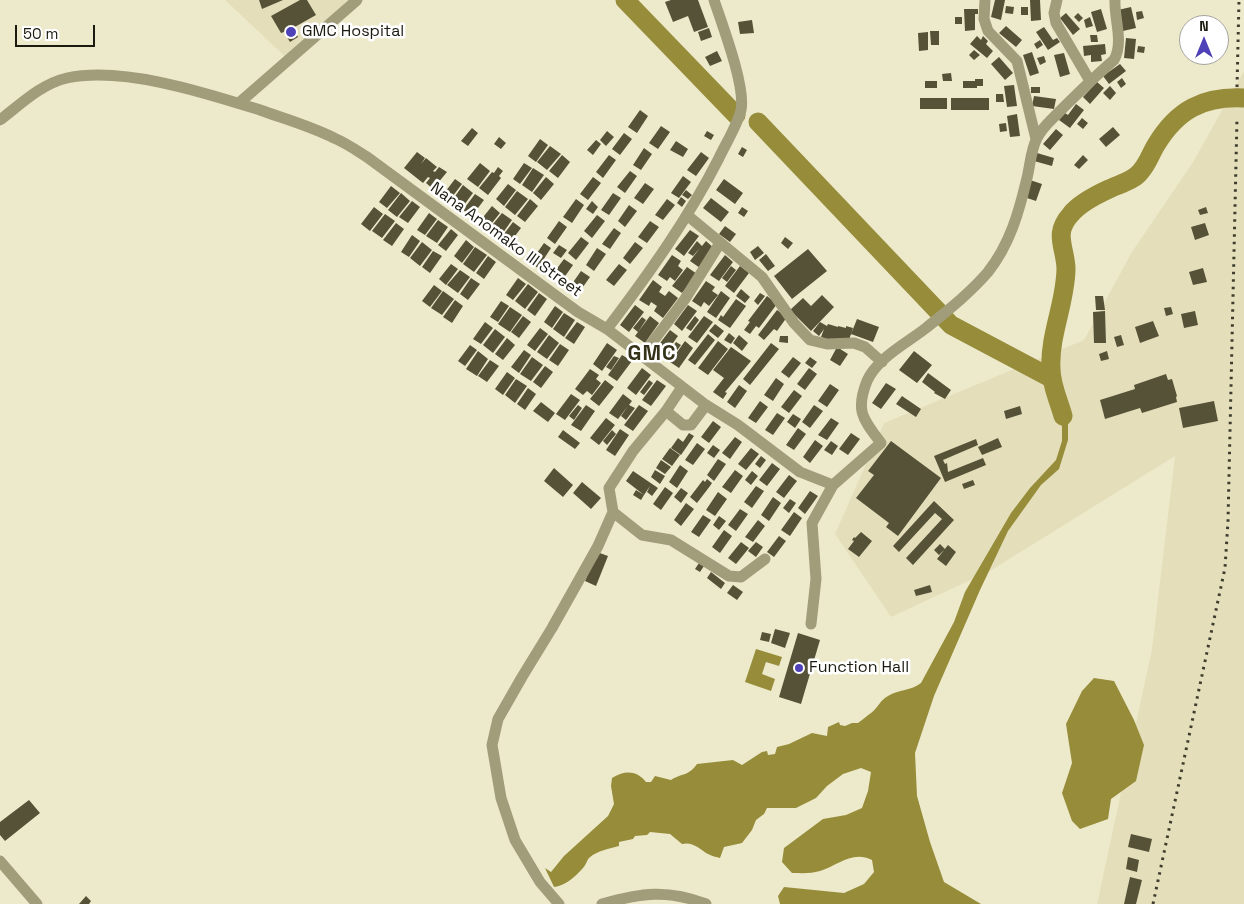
<!DOCTYPE html>
<html>
<head>
<meta charset="utf-8">
<style>
  body { margin:0 }
  #map { position:relative; width:1244px; height:904px; overflow:hidden; background:#edeacc; font-family:"Space Grotesk",sans-serif }
  canvas { display:block }
  .north { position:absolute; left:1179px; top:15px; width:50px; height:50px; box-sizing:border-box; background:#fff; border:1px solid #a4a39f; border-radius:50%; rotate:0deg; font-size:14px; font-weight:700; line-height:20px; text-align:center; color:#1b1a0f }
  .north::after { content:''; display:block; margin:auto; width:18px; height:22px; background:#4f41b8; clip-path:polygon(50% 0,100% 100%,50% 72%,0 100%) }
  .scale { position:absolute; left:15px; top:25px; width:80px; height:22px; box-sizing:border-box; border:2px solid #1b1a0f; border-top:0; padding-left:6px; font-size:15px; line-height:18px; white-space:nowrap; color:#1b1a0f; -webkit-text-stroke:4px #fff; paint-order:stroke }
</style>
</head>
<body>
<div id="map">
<canvas width="1244" height="904"></canvas>
<div class="north">N</div>
<div class="scale">50 m</div>
</div>
<script>
const g = document.querySelector('canvas').getContext('2d');
g.lineJoin = 'round';
function paint(path, color) {
  g.fillStyle = color;
  g.fill(path, 'evenodd');
}
function trace(path, color, width, dash) {
  g.strokeStyle = color;
  g.lineWidth = width;
  g.lineCap = dash ? 'butt' : 'round';
  g.setLineDash(dash || []);
  g.stroke(path);
}
function label(font, color, halo, rows, align = 'center') {
  g.font = font + ' "Space Grotesk",sans-serif';
  g.lineWidth = 5;
  g.setLineDash([]);
  g.textBaseline = 'middle';
  g.strokeStyle = halo;
  g.fillStyle = color;
  for (const [text, x, y, turn = 0] of rows) {
    g.save();
    g.translate(x, y);
    g.rotate((+turn || 0) * Math.PI / 180);
    g.textAlign = isNaN(turn) ? turn : align;
    if (halo) g.strokeText(text, 0, 0);
    g.fillText(text, 0, 0);
    g.restore();
  }
}
const built = new Path2D(`
  M225 0H355L293 64Z
  M1244 71V904H1097L1152 649 1175 456 990 571 891 617 835 534 884 423 1084 340 1132 252 1193 162Z`);
const water = new Path2D(`
  M1062 390 1065 413 1068 420V440L1059 469 1041 485 1008 531 980 590 934 696 915 753 917 796 930 842 944 882 981 904H780L778 896 784 887 844 893 864 884 874 872 872 860C852 850 837 866 820 871 810 874 801 873 792 873L782 862 784 848 823 819 846 815 862 808 868 791 871 772 861 768 843 774 827 786 816 798 796 808H767L764 814 756 820 752 830 742 843 724 847 720 858C717 857 711 856 708 854 701 850 693 841 682 844L670 834 650 832 647 835 635 836 633 839 619 842V846C609 849 598 850 589 858 587 860 586 865 583 868 576 876 565 886 554 887L545 868 551 872 564 856 608 816 614 804 611 786 612 778C624 770 637 770 646 782H651L655 776 671 780C682 773 689 776 697 764L733 760 742 765 762 752 767 751 768 755 775 754 777 747 789 744 812 733 827 736 828 727 839 722 840 725 845 726 852 723H858C863 719 867 716 871 713 878 708 880 700 888 696 899 689 911 691 921 683L954 622 965 592 1011 513 1030 488 1056 460 1062 441V427L1052 393Z
  M756 649 782 657 779 666 766 662 762 674 775 679 771 691 745 682Z
  M1094 678 1114 681 1134 720 1144 745 1136 781 1111 799 1108 819 1080 829 1072 821 1062 793 1072 763 1066 724 1082 691Z`);
const river = new Path2D(`
  M625 0 736 115
  M758 122 951 325 1051 378
  M1063 416C1059 401 1051 385 1051 369 1049 335 1066 302 1066 268 1065 246 1053 234 1071 214 1079 204 1096 195 1109 189 1119 184 1134 181 1141 171 1148 163 1151 153 1156 145 1177 110 1203 96 1244 98`);
const building = new Path2D(`
  M259 0H283L262 9Z
  M300 0H307L316 15 293 28 298 37 290 42 284 32 281 33 271 16Z
  M671 0H698L708 27 694 32 688 16 673 22 665 2Z
  M995 0H1005L1001 20 991 17Z
  M1030 0H1040L1041 20 1031 21Z
  M1006 6 1014 7 1013 14 1005 13Z
  M1021 7H1028V15H1021Z
  M1131 7 1136 28 1123 31 1118 10Z
  M964 9H978V14H975V30L965 31Z
  M1101 9 1107 29 1097 32 1091 12Z
  M1142 11 1144 18 1137 20 1136 12Z
  M1066 13 1080 29 1073 35 1060 18Z
  M1078 13 1083 18 1079 22 1074 17Z
  M955 17H962V24H955Z
  M1090 17 1093 26 1086 28 1084 20Z
  M752 20 754 33 740 34 738 22Z
  M1006 26 1022 40 1016 47 999 33Z
  M1044 27 1053 40 1057 38 1060 42 1048 50 1036 32Z
  M709 28 712 37 701 41 698 32Z
  M930 31H939V45H931Z
  M928 32V50L919 51 918 33Z
  M1090 35H1097L1098 42H1091Z
  M977 36 981 40 983 36 988 41 986 44 993 51 987 58 970 44Z
  M1126 38 1136 39 1134 59 1124 58Z
  M1040 40 1043 45 1037 49 1034 44Z
  M1105 44 1106 54 1101 55 1102 61 1091 62V55L1084 56 1083 46Z
  M1138 46 1145 47 1144 53 1137 52Z
  M974 50 980 55 974 60 969 55Z
  M717 51 722 61 710 66 705 57Z
  M1032 52 1039 73 1030 76 1023 55Z
  M1064 53 1070 74 1060 77 1054 55Z
  M1044 56 1046 62 1040 65 1037 58Z
  M999 57 1013 73 1005 80 991 64Z
  M1120 64 1126 71 1109 84 1103 76Z
  M951 73 952 81H943L942 74Z
  M1122 78 1126 84 1121 88 1117 82Z
  M975 79H983V86H977V88H963V81H975Z
  M925 81H937V88H925Z
  M1097 82 1104 88 1090 104 1083 97Z
  M1014 85 1017 106 1007 107 1004 86Z
  M1110 86 1116 93 1110 100 1103 93Z
  M1031 87H1040V93H1031Z
  M996 94H1003L1004 102H996Z
  M1034 96 1056 99 1054 109 1032 106Z
  M920 98H947V109H920Z
  M951 98H989V110H951Z
  M1076 104 1084 110 1070 128 1059 120 1065 113 1068 115Z
  M640 110 648 116 637 133 628 127Z
  M1017 114 1020 136 1010 137 1007 116Z
  M1082 118 1088 123 1083 129 1077 124Z
  M1006 123 1007 131 1000 132 999 124Z
  M661 126 670 132 658 149 649 143Z
  M1113 127 1120 135 1106 147 1099 139Z
  M472 128 478 133 468 146 461 141Z
  M1056 129 1063 135 1050 150 1043 144Z
  M607 131 614 137 606 146 600 140Z
  M707 131 714 135 711 140 704 136Z
  M624 133 632 139 620 155 612 149Z
  M499 137 506 143 501 149 494 144Z
  M540 139 548 145 536 162 528 156Z
  M596 140 601 144 593 155 587 150Z
  M676 141 688 149 683 157 670 150Z
  M550 146 561 154 547 170 537 162Z
  M742 147 747 150 743 157 738 154Z
  M644 148 652 154 641 170 633 165Z
  M417 152 425 158 421 164 426 158 437 167 433 171 435 172 439 167 447 172 433 189 426 183 430 178 428 177 423 183 404 168Z
  M701 152 709 158 696 176 687 170Z
  M1037 153 1054 158 1052 166 1034 161Z
  M562 155 570 162 558 178 549 171Z
  M609 155 616 160 603 178 596 172Z
  M1083 155 1088 160 1079 169 1074 165Z
  M480 163 490 171 478 187 467 179Z
  M524 163 532 168 520 184 513 179Z
  M498 167 503 171 499 176 501 178 488 195 479 188 492 172 494 173Z
  M533 168 544 175 532 192 522 185Z
  M630 171 637 176 625 193 617 187Z
  M683 176 691 182 679 198 671 193Z
  M546 177 554 184 541 200 533 193Z
  M593 177 601 183 588 200 580 194Z
  M455 179 462 184 449 201 442 196Z
  M724 179 743 193 735 204 716 190Z
  M1030 180 1042 184 1036 201 1024 197Z
  M645 183 654 189 643 204 634 198Z
  M508 184 516 190 504 206 496 199Z
  M463 185 473 193 461 209 451 202Z
  M391 186 400 193 387 208 379 202Z
  M686 190 692 195 688 199 682 195Z
  M517 191 528 199 515 215 505 207Z
  M401 193 410 201 397 217 388 210Z
  M613 193 621 198 609 215 601 210Z
  M475 194 484 200 472 216 463 210Z
  M681 197 686 201 682 207 677 203Z
  M711 198 729 212 721 222 703 208Z
  M530 199 538 206 525 222 517 216Z
  M576 199 584 205 572 223 563 217Z
  M667 199 675 205 663 220 655 215Z
  M412 201 420 207 408 223 399 217Z
  M592 201 598 207 593 214 586 209Z
  M629 205 637 211 625 227 618 221Z
  M492 206 500 213 488 228 480 221Z
  M374 207 383 214 370 231 361 224Z
  M742 207 748 211 744 217 738 213Z
  M1206 207 1208 213 1200 215 1198 210Z
  M429 213 437 219 425 235 417 230Z
  M502 213 512 220 500 237 489 229Z
  M385 214 395 221 382 238 372 231Z
  M597 215 605 221 592 238 584 231Z
  M438 220 448 227 437 243 426 236Z
  M559 221 567 227 555 244 547 238Z
  M650 221 659 227 647 243 638 237Z
  M513 222 521 228 509 244 501 238Z
  M396 223 404 229 392 246 383 240Z
  M1205 223 1209 235 1195 240 1191 227Z
  M725 226 736 234 730 242 719 234Z
  M614 228 621 233 610 249 602 244Z
  M451 229 458 235 446 251 438 245Z
  M690 230 699 236 684 256 675 249Z
  M412 235 420 241 409 257 401 252Z
  M581 237 589 243 576 260 568 253Z
  M785 237 793 243 788 249 781 243Z
  M466 240 474 247 462 263 454 256Z
  M697 241 702 246 706 241 715 249 700 268 690 261 700 248 693 256 688 253Z
  M422 242 432 250 420 266 410 258Z
  M635 242 643 248 630 264 623 258Z
  M544 243 551 248 538 268 530 263Z
  M559 245 567 250 561 258 553 253Z
  M758 246 764 253 755 260 750 252Z
  M475 247 487 255 474 272 463 264Z
  M597 248 606 254 594 271 586 265Z
  M808 249 827 271 792 299 774 276Z
  M433 251 442 256 430 273 422 267Z
  M766 254 775 266 768 271 759 260Z
  M672 255 681 261 678 266 683 270 675 281 670 277 667 281 658 275Z
  M725 255 733 262 719 281 710 275Z
  M488 256 496 262 484 279 476 273Z
  M564 259 573 265 561 282 552 275Z
  M451 264 458 269 446 285 439 279Z
  M619 264 627 270 614 286 606 280Z
  M731 266 736 270 727 282 722 278Z
  M740 266 749 273 734 293 725 286Z
  M687 267 697 274 682 293 672 286Z
  M1203 268 1207 282 1193 285 1189 272Z
  M460 270 470 277 458 293 447 285Z
  M581 271 590 277 578 294 569 288Z
  M471 278 480 284 468 300 460 294Z
  M518 278 526 284 513 300 506 295Z
  M653 280 662 287 659 292 665 296 669 291 678 298 663 318 654 311 657 306 651 302 649 306 639 300Z
  M706 281 715 287 712 291 718 295 709 306 704 302 701 307 692 301Z
  M528 284 538 292 525 309 515 301Z
  M434 285 442 291 430 307 422 301Z
  M741 289 750 297 745 303 736 296Z
  M443 291 454 299 442 315 431 308Z
  M721 291 730 298 716 318 707 312Z
  M539 293 547 299 535 316 527 310Z
  M760 293 765 296 758 305 754 301Z
  M822 295 834 307 811 331 790 310 803 298 811 306Z
  M767 296 777 304 759 328 756 326 750 334 744 330 750 322 748 321Z
  M1095 296H1103L1105 310H1096Z
  M736 299 746 306 730 328 718 320 721 315 723 317Z
  M455 300 463 306 452 323 443 317Z
  M501 301 509 306 498 322 490 317Z
  M635 305 644 312 629 332 620 325Z
  M688 305 697 311 682 331 674 324Z
  M555 306 563 312 552 328 544 322Z
  M510 307 522 315 510 332 498 324Z
  M1171 307 1173 314 1166 316 1164 308Z
  M777 310 787 317 777 331 774 329 764 340 758 335Z
  M1105 311 1106 343H1094L1093 312Z
  M1195 311 1198 325 1184 328 1181 314Z
  M564 313 575 320 564 337 553 329Z
  M523 316 531 322 519 338 511 332Z
  M650 316 659 323 645 343 635 336Z
  M695 316 699 320 691 331 686 328Z
  M704 316 713 322 697 343 688 337Z
  M642 317 646 320 638 332 633 328Z
  M857 319 879 327 873 342 851 334Z
  M1153 321 1159 336 1140 343 1135 327Z
  M485 322 493 328 481 344 473 339Z
  M577 322 585 327 574 344 565 338Z
  M820 322 827 326 828 324 838 327V326L846 328V326L853 328 849 340 835 342 821 337 824 329 819 336 813 331Z
  M715 324 724 331 718 338 709 331Z
  M540 328 548 334 535 351 527 345Z
  M495 329 505 337 493 353 483 345Z
  M670 330 678 336 663 357 654 351Z
  M729 333 735 338 731 344 724 340Z
  M708 334 715 340 695 365 688 360Z
  M549 335 559 343 547 359 537 352Z
  M739 335 748 343 742 351 733 343Z
  M1121 335 1124 345 1117 347 1114 337Z
  M780 336H788V343L779 342Z
  M507 338 515 345 503 360 495 354Z
  M685 341 693 348 679 368 670 362Z
  M718 341 728 349 708 375 698 368Z
  M676 342 681 345 669 361 664 358Z
  M607 343 617 350 602 371 593 364Z
  M771 343 779 349 750 385 743 379Z
  M560 344 569 350 558 366 549 360Z
  M470 345 477 350 465 366 458 361Z
  M731 347 751 361 725 392 727 393 723 399 713 392 724 378 713 370Z
  M837 347 848 354 840 366 830 360Z
  M524 350 531 355 519 373 511 367Z
  M478 351 488 359 477 376 466 369Z
  M914 351 932 365 917 383 899 370Z
  M1107 351 1109 359 1101 361 1099 354Z
  M622 355 632 361 617 381 608 375Z
  M614 356 619 358 611 370 606 367Z
  M532 357 543 365 531 381 520 374Z
  M793 357 801 363 789 378 781 372Z
  M810 357 817 362 812 368 805 363Z
  M490 360 499 366 487 382 478 376Z
  M545 366 553 372 541 388 533 382Z
  M642 368 651 375 636 395 627 388Z
  M809 368 817 374 805 390 797 384Z
  M590 369 599 375 596 379 601 383 592 395 587 391 583 395 575 389Z
  M507 372 515 378 503 395 495 389Z
  M928 373 951 390 945 399 934 393 935 392 922 382Z
  M1166 374 1168 380 1172 379 1177 396 1176 397 1177 402 1142 413 1140 408 1105 419 1100 400 1135 389 1134 385Z
  M776 378 784 384 773 401 764 395Z
  M516 379 527 386 515 403 505 395Z
  M605 380 614 387 599 406 590 399Z
  M649 380 653 383 644 395 640 392Z
  M657 380 666 386 651 406 642 400Z
  M886 383 896 389 881 409 872 403Z
  M830 384 839 390 827 407 818 401Z
  M739 385 747 391 735 408 727 402Z
  M528 388 536 394 525 410 517 404Z
  M794 390 802 396 789 413 781 407Z
  M571 394 580 400 565 420 556 414Z
  M623 394 632 401 629 405 635 408 626 420 621 416 628 406 618 419 609 413Z
  M902 396 921 409 916 417 896 404Z
  M760 401 768 407 756 423 748 418Z
  M1214 401 1218 421 1183 428 1179 408Z
  M541 402 555 413 548 422 533 411Z
  M578 405 582 408 574 420 569 416Z
  M586 405 595 411 581 431 571 425Z
  M639 405 648 411 633 431 624 425Z
  M814 405 823 411 810 428 802 422Z
  M1020 406 1022 414 1006 419 1004 411Z
  M777 413 785 418 773 435 765 430Z
  M793 414 801 419 795 428 787 422Z
  M606 418 615 425 599 445 590 438Z
  M831 418 839 423 827 440 818 435Z
  M713 421 721 427 709 443 701 437Z
  M798 428 806 434 794 450 786 445Z
  M620 429 629 435 615 456 606 450Z
  M563 430 580 443 575 449 558 437Z
  M612 430 616 434 607 445 603 441Z
  M689 433 694 436 681 455 671 448 678 438 683 442Z
  M851 433 860 439 848 455 839 449Z
  M735 437 742 442 730 459 722 453Z
  M998 438 1002 447 982 455 978 447Z
  M976 439 978 445 943 460 945 464 947 463 948 472 983 458 986 465 945 482 934 456Z
  M815 440 823 446 810 463 803 457Z
  M831 441 838 446 832 455 824 450Z
  M891 441 941 478 898 536 886 527 889 523 856 498 874 475 868 471Z
  M697 443 705 449 693 465 685 460Z
  M713 445 720 450 714 458 707 453Z
  M670 448 680 455 672 466 662 459Z
  M751 448 759 454 746 470 738 464Z
  M761 456 766 460 760 468 755 464Z
  M718 459 726 464 714 481 707 475Z
  M661 460 671 467 665 474 656 468Z
  M772 463 780 469 767 486 759 480Z
  M680 465 688 471 677 488 669 482Z
  M554 468 573 485 563 497 544 481Z
  M655 470 665 476 660 484 651 477Z
  M735 470 743 476 731 493 722 487Z
  M633 471 658 488 652 496 647 492 650 486 644 495 626 481Z
  M752 471 758 476 751 485 745 480Z
  M789 475 797 481 784 498 776 492Z
  M707 479 712 483 710 486 697 503 690 497 703 480 705 482Z
  M973 480 975 485 964 489 962 484Z
  M582 482 601 498 591 509 573 493Z
  M756 486 764 491 752 508 744 502Z
  M665 487 673 493 661 510 653 504Z
  M681 488 688 493 681 503 674 497Z
  M636 490 644 495 641 500 633 495Z
  M810 491 818 496 805 514 798 508Z
  M718 492 727 499 715 516 706 510Z
  M773 497 781 503 769 521 761 515Z
  M790 499 796 503 789 513 783 508Z
  M934 501 954 520 913 565 906 558 942 519 935 513 899 552 893 546Z
  M686 503 694 509 681 526 674 520Z
  M740 509 748 514 736 531 728 525Z
  M794 512 802 518 790 536 781 530Z
  M703 515 711 520 699 537 691 532Z
  M719 516 726 521 719 530 713 525Z
  M758 520 765 526 753 542 745 537Z
  M724 530 732 536 720 553 712 547Z
  M861 532 872 541 859 557 848 549 854 541 852 540 854 537 855 538Z
  M779 536 786 541 774 557 767 552Z
  M741 542 749 548 736 564 728 558Z
  M756 542 763 547 756 557 748 551Z
  M940 544 945 549 939 555 934 550Z
  M948 545 956 552 946 566 937 559Z
  M597 552 608 556 596 586 585 581Z
  M699 563 704 566 700 572 695 569Z
  M711 572 725 583 721 589 707 578Z
  M733 585 743 592 737 600 727 593Z
  M930 585 932 592 916 596 914 590Z
  M775 629 790 633 785 648 771 643Z
  M762 632 771 634 769 642 760 640Z
  M798 633 820 640 801 704 779 697Z
  M29 800 40 813 5 841 0 835V822Z
  M1131 834 1152 839 1149 852 1128 847Z
  M1128 857 1139 860 1137 872 1126 869Z
  M1130 877 1142 880 1136 904H1124Z
  M86 896 91 901 89 904H79Z`);
const minor = new Path2D(`
  M985 0 984 19 988 31 1017 61 1036 139
  M1057 0 1054 13 1056 23 1090 81
  M239 103 357 0
  M0 120C21 104 41 84 67 78 123 66 206 93 260 110 285 119 310 126 334 138 346 143 356 150 367 157L578 312 607 329 706 405 738 425 800 472 833 485
  M687 215 762 277 794 323 810 340 827 344 854 343 865 347 882 362
  M607 329C648 275 688 219 719 158 726 143 737 126 741 110 746 87 722 24 714 0
  M642 356 685 299 720 243
  M682 387 666 411 683 425H691L706 405
  M613 512 642 535 671 540 729 576 741 577 765 559
  M811 624 816 579 812 523 833 485 881 443C863 419 855 411 867 381 877 358 907 343 926 328 947 311 970 293 988 272 1010 244 1019 212 1027 178 1030 166 1031 149 1037 138 1042 128 1049 122 1056 115 1075 96 1094 77 1114 60 1124 42 1114 19 1115 0
  M0 861 37 904
  M559 904 540 882 515 840 501 798 492 745 498 719 522 677 552 628 598 546 613 512 609 488 633 451 666 411
  M602 904C641 893 667 889 706 904`);
const rail = new Path2D(`
  M1237 87 1239 0
  M1153 904 1225 568 1228 521 1237 118`);
const markers = [
  [291,32,6,"#4f41b8"],
  [799,668,5,"#4f41b8"]
];
const poiNames = [
  ["GMC Hospital",302,32],
  ["Function Hall",809,668]
];
const streetNames = [
  ["Nana Anomako III Street",506,240,36]
];
const districtNames = [
  ["GMC",652,354]
];
paint(built, '#e4dfba');
paint(water, '#978c39');
trace(river, '#978c39', 19);
paint(building, '#555238');
trace(minor, '#a19d7b', 11);
trace(rail, '#3e3c2e', 3, [2.5, 5]);
for (const [x, y, r, color] of markers) {
  const dot = new Path2D();
  dot.arc(x, y, r, 0, 2 * Math.PI);
  g.fillStyle = color;
  g.fill(dot);
  trace(dot, '#fff', 2);
}
label('16px', '#1b1a0f', '#fff', poiNames, 'left');
label('16px', '#1b1a0f', '#fff', streetNames);
g.letterSpacing = '1px';
label('bold 21px', '#35321a', '#fff', districtNames);
g.letterSpacing = '0px';
</script>
</body>
</html>
